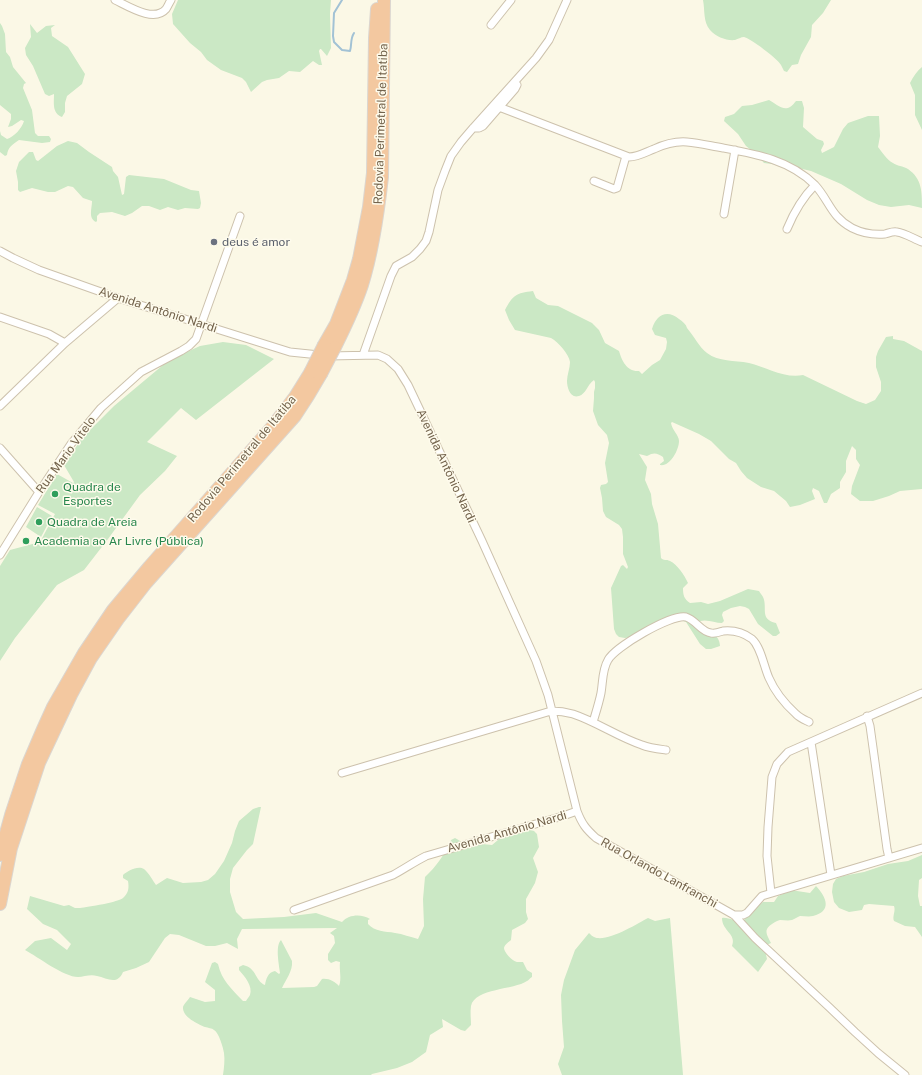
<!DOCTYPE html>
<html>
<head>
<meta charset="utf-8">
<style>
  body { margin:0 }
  canvas { display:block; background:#fbf8e6 }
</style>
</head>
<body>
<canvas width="922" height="1075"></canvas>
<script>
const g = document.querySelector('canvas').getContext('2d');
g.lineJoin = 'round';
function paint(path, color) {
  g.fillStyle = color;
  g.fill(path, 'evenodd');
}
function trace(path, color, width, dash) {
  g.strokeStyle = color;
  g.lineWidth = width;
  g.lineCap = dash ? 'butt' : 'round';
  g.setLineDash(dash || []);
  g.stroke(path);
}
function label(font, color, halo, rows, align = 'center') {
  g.font = font + ' "Public Sans",sans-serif';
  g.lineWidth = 3;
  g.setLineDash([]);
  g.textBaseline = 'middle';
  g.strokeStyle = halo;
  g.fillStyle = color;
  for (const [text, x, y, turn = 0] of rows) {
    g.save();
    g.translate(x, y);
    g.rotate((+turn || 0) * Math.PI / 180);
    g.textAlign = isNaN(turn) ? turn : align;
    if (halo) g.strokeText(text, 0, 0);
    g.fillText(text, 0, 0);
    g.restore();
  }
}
const green = new Path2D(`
  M178 0H331L330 14 331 48 327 56 321 49H320L319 51 322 65H319L313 61 300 72 289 71 279 78 267 80 262 82 251 92 246 82 242 78 221 70 207 60 201 52 190 43 173 24 172 14Z
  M703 0H831L823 13 812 25 811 37 801 55 798 64 792 65 787 72 784 71C783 69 782 67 781 65 778 59 750 38 744 37 741 37 738 39 735 40 727 41 716 37 710 30 703 22 705 10 703 0Z
  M0 23 2 26 5 34 6 52 10 57 13 67 26 83 24 84 23 88 32 110 35 133 38 136H49L51 139 50 142 42 143 19 140C13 144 8 147 7 155L5 156 0 152V131L1 135 7 139C14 137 22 128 24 121L21 120 12 126 8 127 11 119V114L0 105Z
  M30 24 37 33 46 26 55 25 51 28 52 36 68 47 85 74 82 84 67 96 65 103V112L62 117C52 113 54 103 54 94L49 96 45 94 33 66 26 55 25 48 31 37Z
  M922 67V130L915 115V95L910 83C913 77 917 71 922 67Z
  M769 100C781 107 786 114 796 101H802L804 108 803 127 817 139 823 141 824 144 821 150 822 153 834 147 843 129 848 123 868 116H879L880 136 878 147C882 152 887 160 893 163 897 166 903 166 908 169 922 179 922 191 922 208L909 205 891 207 879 205 867 200 841 184 811 171 794 167 764 163 756 154 746 146 738 134 724 121 725 117 734 114 742 106 752 105Z
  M68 141 77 143 89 152 112 167 113 171 118 177 122 195 124 194 126 177 129 175 164 179 191 190 199 191 201 203 200 208 198 209 185 208 178 210 168 207 160 210 149 206H142L132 213 125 216 112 212 100 213 97 216V221L96 222C88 218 92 209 92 201L83 198 73 187 68 186 55 192H48L32 188 20 192 18 190V182L16 171 19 162 29 152H33L36 160 38 161 57 146Z
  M533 291 536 298 548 305 558 306 592 323 599 330 605 343 619 351C622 361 627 372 639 371L642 374 652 365 660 360 666 349 667 342 666 338 655 335 652 329C656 315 667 309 679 319 683 322 686 324 687 328 694 336 699 347 707 353 719 362 734 360 749 363 766 367 785 379 803 375L857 401 866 404 875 400 881 391V382L876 367V357L878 351 886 337 893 336V339L904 341 922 351V489L900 491 889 496 873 501H860L851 494 852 486 860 465 856 459V450L852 446 846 461V472L840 482V488L831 494 827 503H824L819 491 813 488 812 491 815 499 800 505 790 507 786 501 774 491 761 487 747 478 741 471 736 463 729 459 711 441 699 434 672 422 671 423C672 430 679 435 679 441 679 450 670 467 660 465V464L664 461 663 457C657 453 654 452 647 456L639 454 647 467 645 480 651 494 652 504 658 524 661 558C664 561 666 559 670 561 677 564 685 576 688 583L683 588C683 595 684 599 690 603L701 602 708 604 720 601 748 589 759 591C760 593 762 595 763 597 768 608 759 619 776 623L780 633 776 636H773L758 624 749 609 745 607 740 606 731 608 723 612 722 615 724 621 722 623C715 623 708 619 700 621 705 631 720 633 720 646L711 649H706L700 644 686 622 672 617 661 619 631 637 625 638 619 637 616 634 614 629 611 588 621 566 623 565 627 569 628 567 623 554V537L622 529 619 525 606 517 603 511 602 498 600 488 601 485 606 484 608 482 605 463 609 443 607 435 598 425 593 411 594 398V392L595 388V382L594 380C587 385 586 394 579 396 570 399 567 387 567 381 567 375 570 368 570 362 569 354 558 342 551 338L515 330 509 320 505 310C513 295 516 293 533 291Z
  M223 342 246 345 274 359 196 420 181 408 147 442 177 456 165 471 140 495 108 539 84 570 57 585 15 638 0 661V566L10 550 40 542 55 514 38 505 57 474 73 483 70 489 74 482 64 465 82 438 114 406 169 360 200 346Z
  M37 507 52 516 41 537 26 527Z
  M259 807H261L253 844 247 850 233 868 230 879V892L236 912 243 919 284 917 316 913 342 922C349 914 362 914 370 919L368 920V924C375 932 385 931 395 933 403 934 410 937 418 939L424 926 423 899 425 877C436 867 445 854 451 840L455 838 462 842 492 845 504 835 528 829 534 831 537 834 539 847 533 858 538 872 535 883 526 899V912L528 919 525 923 512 930 511 940C509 942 505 944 504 948 504 952 512 961 517 962 518 962 522 962 523 962L527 970 532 973V977C531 977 528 981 527 981 514 990 475 988 471 1006 470 1012 471 1019 471 1025L465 1031 461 1030 442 1019 443 1027 430 1035 426 1052 412 1062 397 1068 372 1074 371 1075H223C224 1068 225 1060 224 1053 223 1047 219 1033 214 1030 212 1028 208 1028 205 1027 198 1024 182 1017 183 1007 184 1004 188 1000 190 997L205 1002 215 1001V990L205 982 212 963 215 962 218 964C222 981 231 988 243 1001H246C247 999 249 997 250 995 253 986 245 977 239 970V967L243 965C257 968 255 981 265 985 266 979 268 972 275 971L279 974 280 973C279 964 275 946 281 940L292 961C293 971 286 979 282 988L314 987 317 986 322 979C329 978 335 982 339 986 342 979 339 970 340 962L336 961 331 963 328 960V954L335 943 334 936 330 933 337 928 242 929 237 939 238 949 227 943 215 946H206L179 935 170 934 165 938 149 962 136 968 123 972C117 986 107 978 97 976 90 974 84 977 78 977 64 977 38 957 25 950L35 941 51 938 67 950 71 944 57 930 43 924 27 909 30 896 64 906 69 905 75 908H80C88 907 119 902 123 898 129 893 129 887 128 881L123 878V875C127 871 138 865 144 869 149 873 153 881 156 885L167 878 183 883 201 882 208 880 215 874 224 861 232 843 235 831 239 821 253 809Z
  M922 855V878L919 880 918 896 920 906H922V937L915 927 905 926 894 921C892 916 896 911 894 906L869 904 864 905 862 910 849 912 839 908 834 902 832 892 833 884 836 879 843 876 864 872 888 864 908 861Z
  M816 886C827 898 832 911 813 916 809 917 804 916 800 916 797 917 795 919 792 920 788 921 784 920 780 920 776 921 769 925 767 929 765 933 769 939 771 943L764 946 767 959 758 972 732 946C737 934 722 931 722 918 729 917 735 922 742 922L758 906 763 902H774L778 896 790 891H797L810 893Z
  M648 918 655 921 670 918 683 1075H562L558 1064 564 1047 562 1021 561 995 564 980 575 950 589 933C591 935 592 936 594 937 606 943 637 924 648 918Z`);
const stream = new Path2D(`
  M342 0 334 13 333 36 334 42 342 50 350 51C352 45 350 39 354 33`);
const street = new Path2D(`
  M115 0C128 6 154 23 166 9 168 6 169 3 171 0
  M491 25 511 0
  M499 107 629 157C638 157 646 152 654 149 665 144 675 141 687 142 699 143 711 146 723 148 756 154 790 160 815 185 829 200 831 217 852 228 862 233 873 235 885 234 889 233 893 231 897 232 905 233 914 239 922 242
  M473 128H479L483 126 515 89 517 85
  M594 181 614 189 617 188 626 156
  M724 214 735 150
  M787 229C794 212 802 198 815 185
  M0 251 13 258 39 270 118 298 290 352 329 356 378 355 387 359 398 369 408 385 482 541 536 661 548 695 577 811 563 816 426 856C414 862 404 869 393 875L294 910
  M0 317 49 334 65 343
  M363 355 391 276 396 266 412 257 420 249 426 241 429 232 438 190 445 171 451 156 461 142 473 128 536 58 549 40 567 0
  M0 406 65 343 118 298
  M0 448 39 492
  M0 555 39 492 71 444 101 408 141 372 181 351 189 346 196 339 240 216
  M867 716 870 726 887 849 889 858
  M593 722C596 712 599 703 601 693 603 682 602 670 608 660 615 647 671 614 686 617 696 620 701 632 711 633 715 634 720 632 723 631 733 630 744 633 752 639 761 647 764 667 769 678 775 692 785 704 796 714 800 718 805 720 809 722
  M811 742 831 875
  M342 773 551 711C559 711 566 712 573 714 597 722 618 737 642 745 649 748 658 749 666 750
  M577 811C582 824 586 829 596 838L718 906 734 915 755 938 830 1008 855 1032 878 1053 905 1075
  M771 893 767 856 768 827 772 777 777 764 788 752 922 693
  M734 915H743L747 913 762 896 922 848`);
const highway = new Path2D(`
  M324 345 336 324 353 280 359 259 369 207 373 173 375 38 377 9
  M335 347C345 327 355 306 362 285 373 250 378 213 382 177L384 0
  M0 855 11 815 28 764 43 729 53 707 84 653 113 610 149 567 272 427 295 397 310 373
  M0 904 11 848 39 763 71 695 91 658 118 619 146 583 295 416 308 396 321 374`);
const highwayBridge = new Path2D(`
  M310 373 324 345
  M321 374 335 347`);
const markers = [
  [214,242,4,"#6b7280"],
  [55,494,4,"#2e9e5b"],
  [39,522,4,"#2e9e5b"],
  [26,541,4,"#2e9e5b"]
];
const streetNames = [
  ["Rodovia Perimetral de Itatiba",381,124,-88],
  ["Avenida Antônio Nardi",158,310,18],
  ["Rua Mario Vitelo",66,455,-54],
  ["Rodovia Perimetral de Itatiba",242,459,-50],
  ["Avenida Antônio Nardi",446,466,65],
  ["Avenida Antônio Nardi",507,832,-16],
  ["Rua Orlando Lanfranchi",659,873,29]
];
const worshipNames = [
  ["deus é amor",222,242]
];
const leisureNames = [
  ["Quadra de",63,487],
  ["Esportes",63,501],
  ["Quadra de Areia",47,522],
  ["Academia ao Ar Livre (Pública)",34,541]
];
paint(green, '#cbe8c5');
trace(stream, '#a2c2d5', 2);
trace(street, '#cdc2ad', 9);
trace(highway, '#dbd6d0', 14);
trace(street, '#fff', 7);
trace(highway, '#f3c8a0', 12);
trace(highwayBridge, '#dbd6d0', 14, []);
trace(highwayBridge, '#f3c8a0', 12);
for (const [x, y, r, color] of markers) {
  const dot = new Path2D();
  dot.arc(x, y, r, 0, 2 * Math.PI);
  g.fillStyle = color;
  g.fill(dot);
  trace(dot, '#fefbec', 1.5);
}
label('12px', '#73634c', '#fefbec', streetNames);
label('12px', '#5b616d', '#fefbec', worshipNames, 'left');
label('12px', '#27864d', '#fefbec', leisureNames, 'left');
</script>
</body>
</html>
